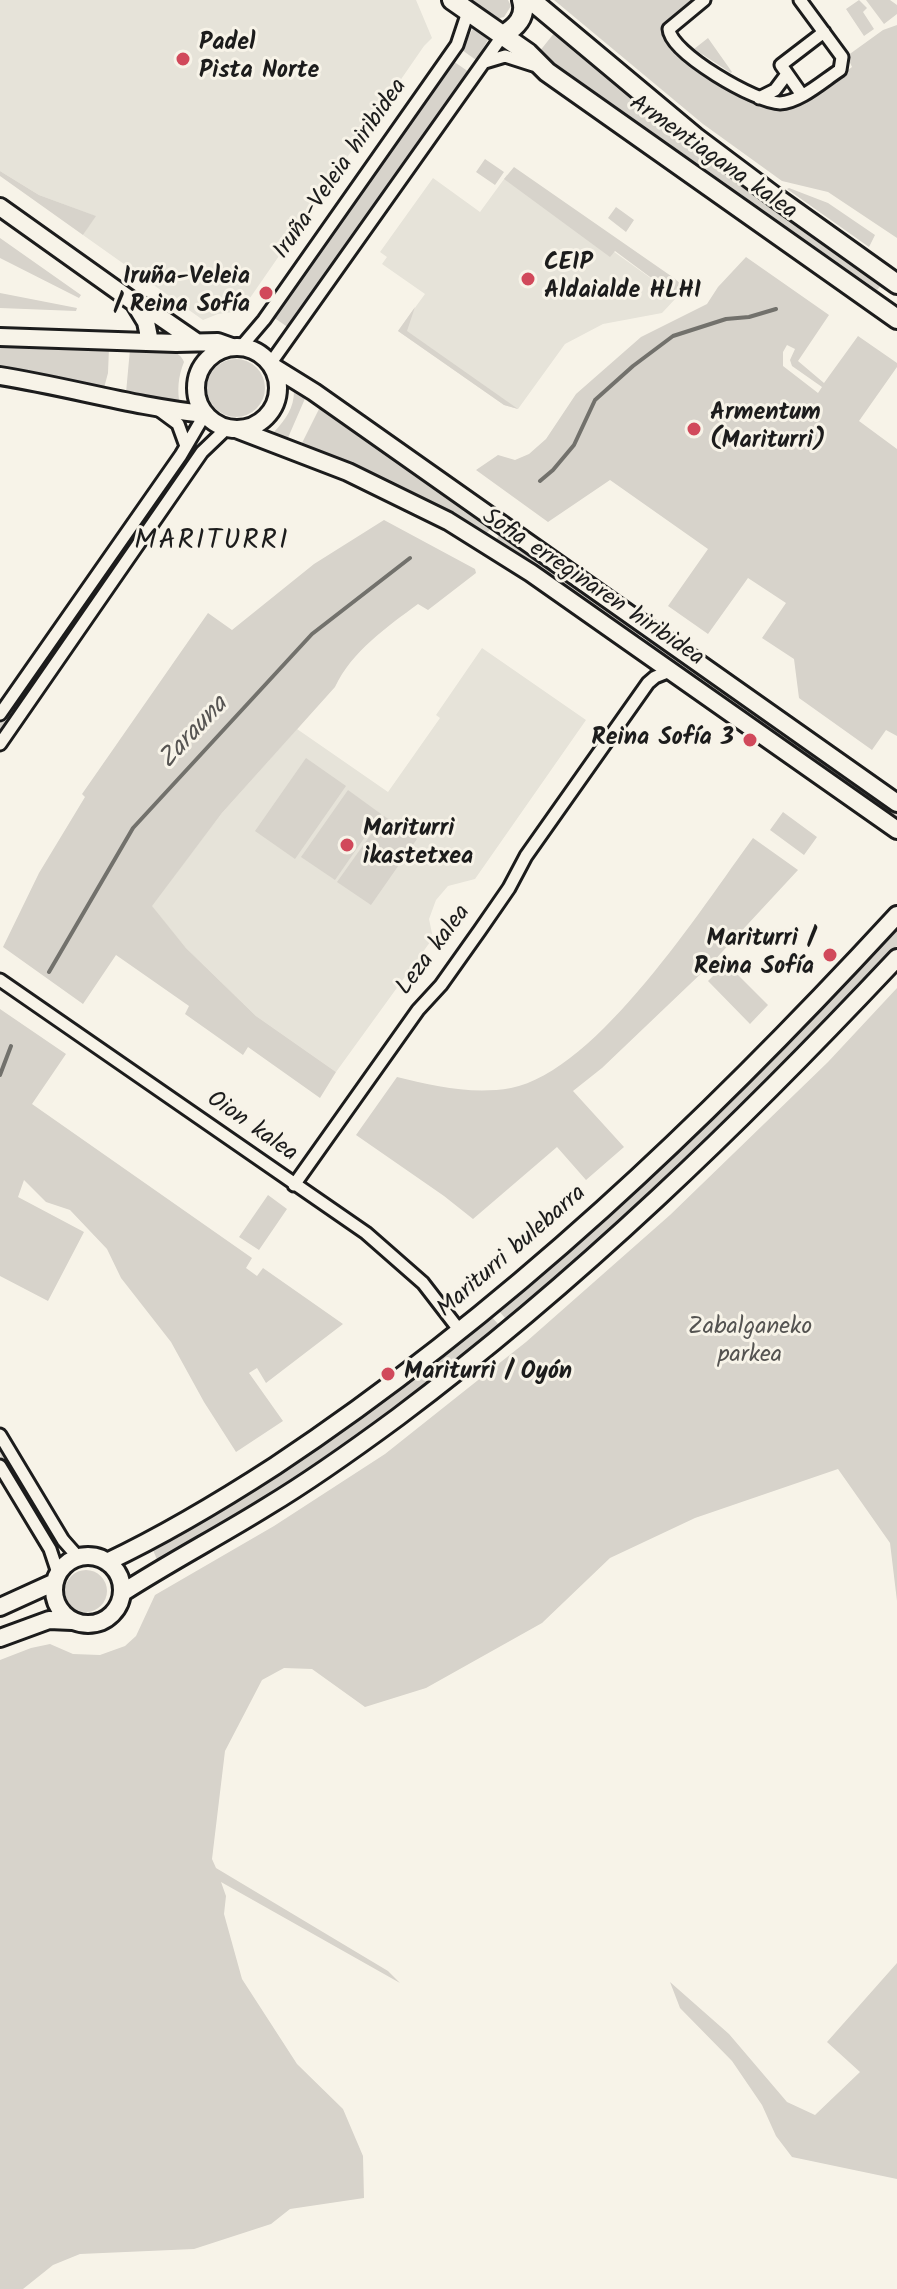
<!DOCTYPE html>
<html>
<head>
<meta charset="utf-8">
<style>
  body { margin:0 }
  canvas { display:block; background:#f7f3e8 }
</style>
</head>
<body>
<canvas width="897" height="2289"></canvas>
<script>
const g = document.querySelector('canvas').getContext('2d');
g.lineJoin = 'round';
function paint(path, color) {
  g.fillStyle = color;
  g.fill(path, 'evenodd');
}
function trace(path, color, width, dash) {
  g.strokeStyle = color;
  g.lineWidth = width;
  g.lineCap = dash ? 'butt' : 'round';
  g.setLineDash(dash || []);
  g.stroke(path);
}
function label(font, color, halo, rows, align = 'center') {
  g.font = font + ' Kalam,sans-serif';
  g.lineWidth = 6;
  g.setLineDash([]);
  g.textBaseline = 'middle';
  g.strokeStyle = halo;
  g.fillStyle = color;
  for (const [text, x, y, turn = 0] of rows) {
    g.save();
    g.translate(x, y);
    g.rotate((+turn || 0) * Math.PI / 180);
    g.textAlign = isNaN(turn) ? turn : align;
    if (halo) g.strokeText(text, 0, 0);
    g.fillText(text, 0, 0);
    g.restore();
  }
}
const built = new Path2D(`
  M0 0H416L432 38 424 46 241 311 218 314 203 320 83 235 95 216 39 195 0 171Z
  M507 175 677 297 662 313 603 324 565 344 518 409 504 405 398 331 425 294 382 264 387 257 380 252 433 178 480 212Z
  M482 648 586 720 475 879 448 886 436 900 429 919 433 938 336 1072 256 1016 186 948 151 906 222 813 297 729 388 792 440 718 436 715Z`);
const green = new Path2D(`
  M466 0H508L511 6 504 17 492 20Z
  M554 0H695L662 25V37L667 44C687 61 760 114 785 110 809 105 833 81 852 67L847 56 883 30 897 25V238L828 192 782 181 703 124Z
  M859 0 867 8 863 12 874 29 864 36 846 9Z
  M866 0H890L897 5V14L884 24Z
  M473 28 489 38 476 60 462 50Z
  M555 32 689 146 882 284 877 290 539 52Z
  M708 38 732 72 731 73 694 49Z
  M453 61 469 72 289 328 273 317Z
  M485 159 504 172 495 185 476 172Z
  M514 167 671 276 690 291 677 297 615 251 610 257 504 179Z
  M0 171 39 195 96 216 83 235 0 176Z
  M789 188 828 203 875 235 869 247 787 189Z
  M616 207 634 220 626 232 608 218Z
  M0 238 81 295 79 298 0 258Z
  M746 257 829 315 798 361 824 383 858 336 897 363V367L859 421 897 449V736L886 730 872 750 799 698 794 659 762 638 786 603 748 578 708 634 668 606 708 549 610 480 548 522 476 470 498 455 515 460 529 454 546 439 576 394 641 337 707 304 718 287ZM787 345 795 349 790 360 792 366 822 387 818 393 783 366V352Z
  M0 293 77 308 76 311 0 308Z
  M415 307 407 331 518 409 504 405 398 331Z
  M0 344 109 348 108 373 104 388 0 368Z
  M130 349C147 349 177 344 184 362 178 377 177 390 180 406L126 393Z
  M207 388a29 29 0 1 1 58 0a29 29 0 1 1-58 0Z
  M298 388 307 394 287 440 276 437 274 432C286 419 294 408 294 391Z
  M321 405 493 526 486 534 424 500 301 445Z
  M176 471 180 474 0 731V724Z
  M384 520 475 569 476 573 428 610 418 604C387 627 352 651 335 687L222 813 152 906 186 948 256 1016 336 1072 320 1098 248 1047 243 1055 185 1014 189 1006 116 955 83 1004 3 947 39 873 85 797 82 794 208 613 232 630 314 564Z
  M501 532 641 631 636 639 496 540Z
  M649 637 897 811V823L644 644Z
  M306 758 346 786 295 859 255 831Z
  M348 790 381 814 335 880 301 857Z
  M783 812 817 837 804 855 770 830Z
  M384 816 417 839 371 905 337 882Z
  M753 838 798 870 710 965 602 1068 573 1091 624 1147 586 1180 557 1147 473 1219 444 1196 356 1135 397 1077C434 1086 472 1095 511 1088 598 1071 702 907 753 838Z
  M897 924V946C775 1079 645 1203 506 1319L497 1309C599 1221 701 1133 794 1037 829 1000 863 962 897 924Z
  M726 963 768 1005 750 1024 708 981Z
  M897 988V1601L890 1543 838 1469 695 1518 610 1558 542 1623 426 1688 365 1707 312 1669 284 1668 262 1680 225 1751 212 1859 216 1868 388 1971 400 1983 221 1882 226 1896 224 1914 242 1979 297 2064 343 2109 363 2156 364 2198 290 2209 271 2224 194 2249 80 2254 53 2265 23 2289H0V1660L31 1648 50 1644 73 1654 100 1655 125 1646 136 1636 155 1595 274 1526 385 1454 526 1342 670 1215 828 1062Z
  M0 1009 66 1054 32 1104 252 1258 246 1268 257 1276 263 1268 343 1324 266 1383 257 1368 249 1373 283 1421 236 1452 204 1402 171 1342 121 1278 107 1249 70 1210 46 1202 24 1180 18 1197 84 1232 48 1301 0 1276Z
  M268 1195 287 1209 259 1250 239 1237Z
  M490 1315 499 1325 392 1410 310 1470 158 1562 153 1550C273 1483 386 1404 490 1315Z
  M0 1445 52 1533 48 1535 0 1455Z
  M65 1591a21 21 0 1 1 42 0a21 21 0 1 1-42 0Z
  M897 1963V2179L792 2157 776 2136 762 2105 732 2061 680 2008 670 1982 729 2034 787 2102 815 2115 860 2072 827 2042Z`);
const stream = new Path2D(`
  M540 481 553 470 574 445 595 400 633 366 673 336 726 319 749 317 776 309
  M49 972 133 828 312 634 410 558
  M0 1075 11 1046`);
const street = new Path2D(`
  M704 0 669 29C670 53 757 103 780 103 800 102 823 81 840 70L842 57 800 0
  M485 62 505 56 533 65
  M802 95 781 65 824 32
  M759 98 775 90 787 74
  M241 347 264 320 457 45 468 12
  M270 364 503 35
  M159 410 178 424 186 446
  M0 714 181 455 205 414
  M0 744 202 452 227 428
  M0 980 366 1233 423 1283 460 1331
  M294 1185 418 1010 441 985 480 930 509 888 526 856 648 683 655 677 670 671
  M0 1435 63 1540 78 1557
  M0 1466 50 1549 58 1573`);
const secondary = new Path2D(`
  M0 207 132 301 150 310 195 341
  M135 304 146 322 150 342
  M0 337 176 343 218 342 232 347
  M196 388a41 41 0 1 1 82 0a41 41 0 1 1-82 0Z
  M272 366 314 392 897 803
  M0 376C69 387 136 407 205 414
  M236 429 348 472 448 521 531 573 897 830
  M54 1590a34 34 0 1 1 68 0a34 34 0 1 1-68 0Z
  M107 1562C166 1534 221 1501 275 1466 507 1312 709 1119 897 915
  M122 1593C170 1562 220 1536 268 1506 313 1479 356 1448 398 1417 579 1281 742 1123 897 958
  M0 1607 55 1582
  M0 1638 49 1620 72 1621`);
const primary = new Path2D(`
  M452 0 528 53 547 72 897 319
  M531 0 695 137 775 197 897 284
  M503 35C516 27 527 17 522 0`);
const markers = [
  [183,59,8,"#d1495b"],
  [528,279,8,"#d1495b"],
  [266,293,8,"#d1495b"],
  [694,429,8,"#d1495b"],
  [750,740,8,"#d1495b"],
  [347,845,8,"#d1495b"],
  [830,955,8,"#d1495b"],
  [388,1374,8,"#d1495b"]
];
const poiNames = [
  ["Padel",199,45],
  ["Pista Norte",199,73],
  ["CEIP",544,265],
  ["Aldaialde HLHI",544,293],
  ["Iruña-Veleia",250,279,"right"],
  ["/ Reina Sofía",250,307,"right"],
  ["Armentum",710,415],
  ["(Mariturri)",710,443],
  ["Reina Sofía 3",734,740,"right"],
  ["Mariturri",363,831],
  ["ikastetxea",363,859],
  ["Mariturri /",814,941,"right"],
  ["Reina Sofía",814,969,"right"],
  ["Mariturri / Oyón",404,1374]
];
const streetNames = [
  ["Armentiagana kalea",712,159,35],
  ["Iruña-Veleia hiribidea",342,170,-55],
  ["Sofia erreginaren hiribidea",592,589,34],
  ["Leza kalea",435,951,-53],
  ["Oion kalea",251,1128,35],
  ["Mariturri bulebarra",513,1253,-41]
];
const parkNames = [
  ["Zabalganeko",750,1329],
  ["parkea",750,1357]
];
const waterNames = [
  ["Zarauna",195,734,-47]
];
const quarterNames = [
  ["MARITURRI",212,543]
];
paint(built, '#e6e3d9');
paint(green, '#d7d3cb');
trace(stream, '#72716c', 4);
trace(street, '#1c1c1c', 17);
trace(secondary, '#1c1c1c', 22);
trace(primary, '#1c1c1c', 24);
trace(street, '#f7f3e8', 11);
trace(secondary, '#f7f3e8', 16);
trace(primary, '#f7f3e8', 18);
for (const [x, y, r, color] of markers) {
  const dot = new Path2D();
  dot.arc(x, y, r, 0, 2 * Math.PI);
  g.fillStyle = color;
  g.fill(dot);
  trace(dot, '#f7f3e8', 3);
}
label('bold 24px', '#1c1c1c', '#f7f3e8', poiNames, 'left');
label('24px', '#1c1c1c', '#f7f3e8', streetNames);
label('24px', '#545351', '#f7f3e8', parkNames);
label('italic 26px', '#565452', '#f7f3e8', waterNames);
g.letterSpacing = '2px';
label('28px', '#1c1c1c', '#f7f3e8', quarterNames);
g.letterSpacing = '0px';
</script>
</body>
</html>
